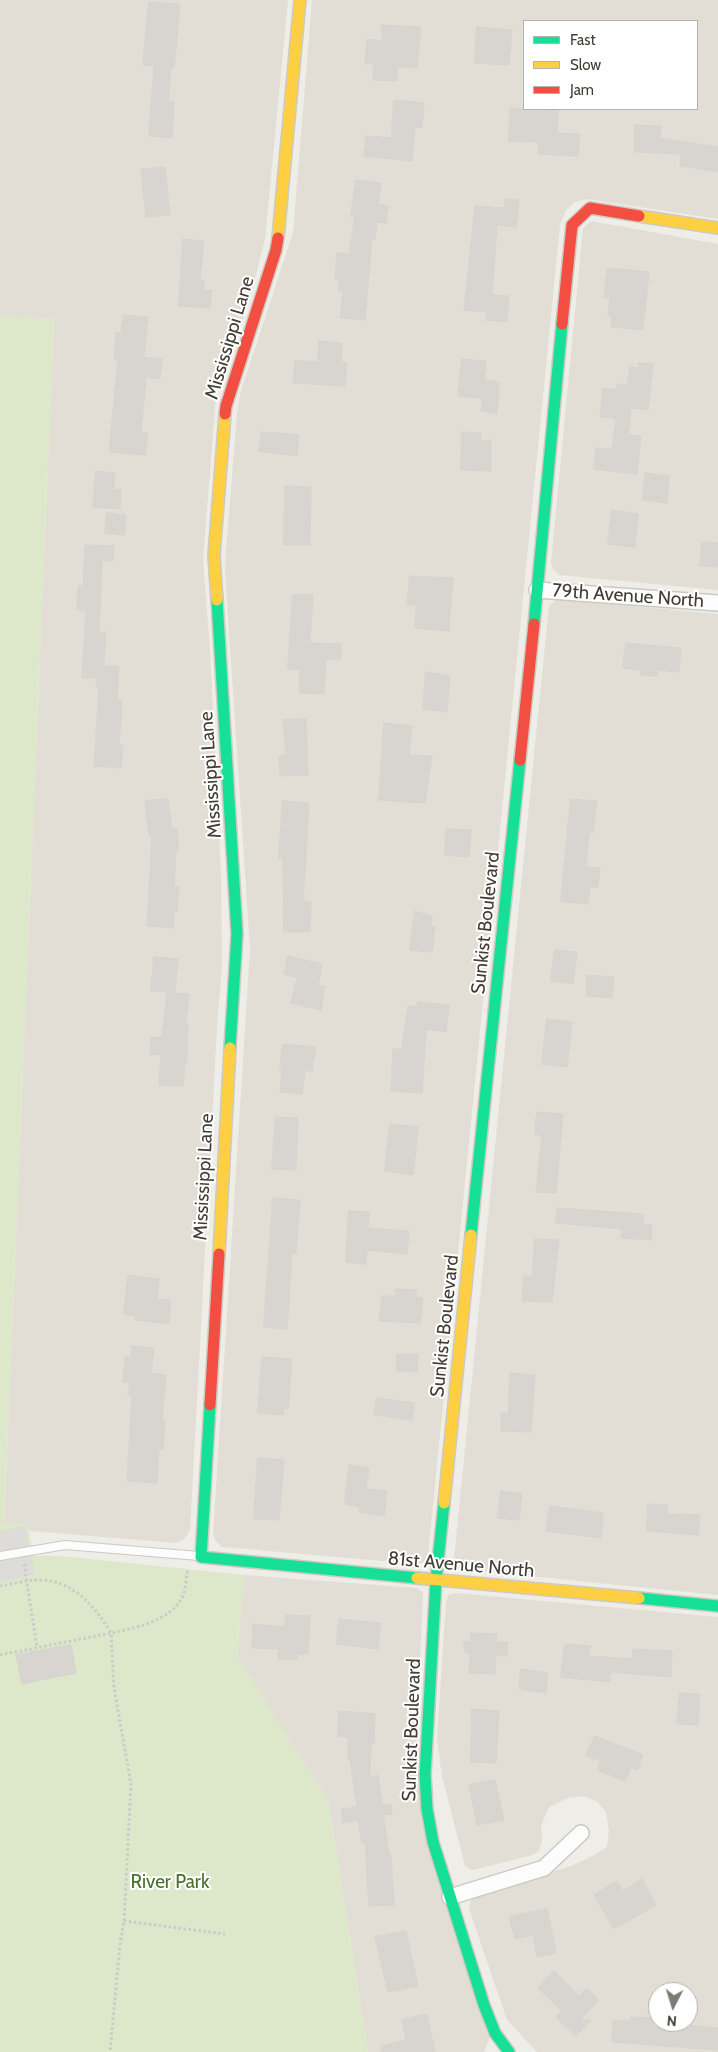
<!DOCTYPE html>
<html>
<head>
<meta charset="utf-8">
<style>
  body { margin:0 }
  #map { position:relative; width:718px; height:2052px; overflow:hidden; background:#eeede8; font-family:Cabin,sans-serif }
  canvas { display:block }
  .legend { position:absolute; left:523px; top:20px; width:175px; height:90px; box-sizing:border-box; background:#fff; border:1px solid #b4b2ae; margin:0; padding:6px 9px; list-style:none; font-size:15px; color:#433e35 }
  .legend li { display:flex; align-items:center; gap:10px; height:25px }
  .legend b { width:25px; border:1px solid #b4b2ae }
  .north { position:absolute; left:648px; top:1982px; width:50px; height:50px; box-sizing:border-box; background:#fff; border:1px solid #b4b2ae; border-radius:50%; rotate:185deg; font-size:14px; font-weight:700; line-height:20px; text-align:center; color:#433e35 }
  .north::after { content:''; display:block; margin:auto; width:18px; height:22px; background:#7f7b74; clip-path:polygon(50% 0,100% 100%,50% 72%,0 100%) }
</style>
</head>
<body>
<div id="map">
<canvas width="718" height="2052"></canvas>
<ul class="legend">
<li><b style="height:6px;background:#16e098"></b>Fast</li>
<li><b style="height:6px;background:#ffcf43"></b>Slow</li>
<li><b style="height:6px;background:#f24e42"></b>Jam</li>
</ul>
<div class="north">N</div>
</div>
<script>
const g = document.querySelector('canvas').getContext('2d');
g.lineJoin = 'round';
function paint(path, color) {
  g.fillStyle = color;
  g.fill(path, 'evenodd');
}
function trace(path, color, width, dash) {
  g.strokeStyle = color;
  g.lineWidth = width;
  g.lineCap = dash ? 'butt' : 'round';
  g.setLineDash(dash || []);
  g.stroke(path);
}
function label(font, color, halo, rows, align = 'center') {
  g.font = font + ' Cabin,sans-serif';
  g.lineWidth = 4;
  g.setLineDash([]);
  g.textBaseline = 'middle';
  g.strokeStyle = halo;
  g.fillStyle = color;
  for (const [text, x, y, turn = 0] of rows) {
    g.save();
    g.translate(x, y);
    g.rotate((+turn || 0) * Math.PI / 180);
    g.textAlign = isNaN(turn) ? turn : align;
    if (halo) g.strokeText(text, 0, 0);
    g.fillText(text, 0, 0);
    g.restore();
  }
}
const residential = new Path2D(`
  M0 0H288L265 239 249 302 216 395 203 561 210 650 221 875 222 967 217 1027 190 1531 183 1540 176 1543 29 1531 27 1524H4L54 319 0 316Z
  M312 0H718V219L587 199 575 202 566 210 560 225 428 1555 424 1562 418 1564 222 1547 216 1541 213 1535 250 949 225 571 226 551 237 413 241 390 293 233ZM524 21H697V109H524Z
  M591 221 718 244V590L559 575 554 570 551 563 583 228Z
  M558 599 718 614V1595L460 1569 456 1566 454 1559 549 605Z
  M244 1575 417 1588 423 1592 417 1726V1778L491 2035 484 2052H368L328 1799 237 1658Z
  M455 1593 718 1617V2052H537L507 2020 469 1909 471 1900 477 1895 571 1866 589 1858 607 1847 609 1831 606 1813 598 1802 584 1796 568 1798 549 1807 541 1826 542 1840 539 1851 532 1855 473 1870 465 1866 442 1776 437 1739 446 1601 449 1595ZM658 1992H688V2022H658Z`);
const green = new Path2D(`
  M0 316 54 319 4 1523 27 1524 34 1556H61L244 1575 237 1658 328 1799 368 2052H0Z`);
const parking = new Path2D(`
  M25 1526 35 1575 0 1582V1531Z`);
const building = new Path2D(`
  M149 2 180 4 174 68H171L168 102H174L172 138 149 136 154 66 143 65Z
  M382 25 421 27 417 68 397 67V81L373 80 374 64H365L367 39 382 41Z
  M477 27 512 30 509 65 475 63Z
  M394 100 424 103 422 128 415 127 412 161 364 156 366 136 391 138Z
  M510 108 558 110 557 133 580 134 578 156 538 154 539 142 509 141Z
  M635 125 661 126 660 138 718 147V172L680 166 681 154 635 152Z
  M165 167 170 215 146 217 141 170Z
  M356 180 381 183 378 204 388 206 386 223 377 222 375 239H372L365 320 340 318 343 291H338L340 279H335L337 253 349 254 355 217 351 216Z
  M506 199 519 200 516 227 497 225 492 295 509 296 507 322 486 320 487 312 464 310 475 206 504 208Z
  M183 239 204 241 200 280 204 281V290H212L210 308 179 306Z
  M608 268 649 272 643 330 611 327 612 316H608L610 298H604Z
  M123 315 148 317 144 357 162 359 160 379 146 377 141 432 148 433 145 455 109 452 118 359H114L116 332 121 333Z
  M319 341 342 343 341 362 347 363 345 386 293 383 295 360 317 362Z
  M462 359 486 361 484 380 499 382 497 414 481 411 482 398 458 396Z
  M639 363 653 364 648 410 631 408 628 435 641 436 637 474 594 469 596 448 612 450 616 418 600 417 603 388 617 390V384L627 385 630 367 638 368Z
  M262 432 299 435 297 456 259 451Z
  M462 432 481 433V441L491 440V471L461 470Z
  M96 471 115 473 114 489 121 490 120 509 93 507Z
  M645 473 669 476 667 503 643 500Z
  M285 486 311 487 310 545H284Z
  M612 510 638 514 635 547 608 544Z
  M107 513 126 515 124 535 105 533Z
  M702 542 718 543V567L700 566Z
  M85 545 114 546 113 561H102L99 632H106L104 666H119L117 699 122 700 119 745 123 746 121 768 94 766 99 687 96 686 97 678H82L86 611 77 610 78 586H83Z
  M410 576 453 578 449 631 415 628 416 605H407Z
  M293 595H313L310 643 341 644V659H326L324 694 299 693 300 670 288 669Z
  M626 643 681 648 679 672 658 670 657 676 641 675V670L623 668Z
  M426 672 450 676 447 712 423 709Z
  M306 719 308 775 280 776 279 756 286 755 283 720Z
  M384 723 412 726 409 755 432 756 425 803 379 800Z
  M168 799 172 829H177L179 850H176L174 887H179L177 912H174L173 928 147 926 152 836H149L145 801Z
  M571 799 597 801 593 833 589 832 586 867 600 868 598 887H590L588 904 561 901Z
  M283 801 309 803 303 901 311 902 310 932H284L283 858H279Z
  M446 829 471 830 469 857 445 855Z
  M415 911 432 916 431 927H435L432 952 410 950Z
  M555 950 577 952 573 984 551 981Z
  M288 956 322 964 318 986H325L321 1010 291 1003 297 978 284 974Z
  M154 957 178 959 175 993 189 994 186 1024H188L187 1062H185L183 1086 159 1085 161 1055 150 1054 151 1037 162 1038 167 992 151 991Z
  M587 975 614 977 612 998 587 996Z
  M418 1002 449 1005 446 1032 426 1029 422 1093 391 1091 393 1049H402L408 1006H417Z
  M547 1019 572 1022 567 1067 542 1064Z
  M283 1044 316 1047 312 1072 305 1070 302 1094 280 1092 282 1068H280Z
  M537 1112 563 1114 556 1193 536 1192 542 1135H535Z
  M276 1117 298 1118 296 1170 272 1169Z
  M390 1124 418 1127 413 1175 385 1171Z
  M273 1198 300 1200 296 1253H292L287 1329 264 1327Z
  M557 1208 643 1214V1224L652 1225 651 1240 621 1238 622 1229 556 1223Z
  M349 1211 369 1212 368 1228 409 1231 407 1254 367 1250 366 1264 346 1262Z
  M535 1239 559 1240 552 1302 522 1301 524 1276H532Z
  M128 1275 159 1279 157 1299 171 1300 169 1324 135 1320 136 1316 124 1314Z
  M396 1289 416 1290V1297L423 1298 420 1323 379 1321 382 1296H396Z
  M132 1346 154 1348 151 1373 166 1375 162 1420H165L163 1449H159L157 1483 127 1481 132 1395H128L130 1382H123L125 1357H131Z
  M397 1354H418L417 1372 397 1371Z
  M262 1357 292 1359 288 1409 284 1408 283 1415 258 1413Z
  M510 1373 535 1375 531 1432 501 1431V1413L508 1414Z
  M377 1398 414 1403 412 1420 374 1415Z
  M258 1458 284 1460 279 1520 254 1519Z
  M349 1465 369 1468 366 1489 387 1491 384 1516 359 1512 360 1507 345 1504Z
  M501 1491 522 1494 519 1520 498 1518Z
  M648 1504 668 1505 667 1514 700 1515 698 1535 647 1531Z
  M550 1506 603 1513 601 1538 546 1531Z
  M286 1615 310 1616 308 1654H297V1659H278L279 1649 252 1648 253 1624 285 1627Z
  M339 1619 381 1623 378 1649 337 1644Z
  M471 1633 497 1634 496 1642H508L507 1656 496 1655 495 1674 469 1673 470 1653 464 1652V1642H471Z
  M565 1644 591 1646 588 1656 632 1659 633 1649 672 1651 671 1677 611 1672 610 1682 561 1677Z
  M71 1645 76 1673 22 1684 16 1655Z
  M521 1669 548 1673 546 1693 519 1689Z
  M680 1693 700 1694 698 1725 677 1724Z
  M472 1709 499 1711 496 1763 471 1762Z
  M339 1711 375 1714 374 1744H371L370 1777 378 1775 382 1805 391 1804 392 1814 383 1815 389 1854H391L394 1905 369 1906 365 1843H362L358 1820 343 1823 341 1809 357 1807 350 1759H348V1737L338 1736Z
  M595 1736 643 1755 637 1770 631 1768 625 1781 597 1770 601 1761 586 1756Z
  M495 1780 504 1820 477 1825 469 1785Z
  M642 1879 656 1905 614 1929 594 1895 616 1881 623 1891Z
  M547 1909 556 1953 537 1957 533 1935 515 1939 509 1917Z
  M406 1931 418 1986 388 1992 375 1937Z
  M554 1971 579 1996 586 1988 599 2000 580 2020H591L576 2036 556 2017 562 2011 538 1988Z
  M427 2014 435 2052H382L381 2046 406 2040 402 2020Z
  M631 2017 658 2018V2022L718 2028V2050L612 2042 613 2021H630Z`);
const path = new Path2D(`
  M24 1564 37 1647
  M0 1586C12 1584 26 1580 39 1580 73 1580 95 1606 111 1633 135 1628 171 1621 183 1596 186 1588 186 1577 188 1569
  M0 1655 111 1633 114 1688 131 1784 124 1921 120 1945 110 2052
  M124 1921 225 1934`);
const lane = new Path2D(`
  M0 1556 65 1545 199 1556`);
const street = new Path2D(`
  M537 590 718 603
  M450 1897 544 1868 581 1833`);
const fast = new Path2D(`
  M217 600 237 934 230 1048
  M534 624 562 324
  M471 1235 520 760
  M210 1405 201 1557 417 1578
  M444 1503 436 1580 425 1775 427 1809 433 1842 484 2005 495 2033 509 2052
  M639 1598 718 1606`);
const slow = new Path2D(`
  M639 216 718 228
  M278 238 300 0
  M217 600 214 555 225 414
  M219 1254 230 1048
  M444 1503 471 1235
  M417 1578 639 1598`);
const jam = new Path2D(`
  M562 324 572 225 590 208 639 216
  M225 414 226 406 276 250 278 238
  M520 760 534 624
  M210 1405 219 1254`);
const streetNames = [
  ["Mississippi Lane",230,338,-73],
  ["79th Avenue North",628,596,4],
  ["Mississippi Lane",211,775,-94],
  ["Sunkist Boulevard",486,923,-84],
  ["Mississippi Lane",204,1177,-87],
  ["Sunkist Boulevard",445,1326,-84],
  ["81st Avenue North",461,1565,5],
  ["Sunkist Boulevard",412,1730,-88]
];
const parkNames = [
  ["River Park",170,1882]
];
paint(residential, '#e2ded5');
paint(green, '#dce8c9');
paint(parking, '#dddcd8');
paint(building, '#d8d5d0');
trace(building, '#d6d4ce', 1);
trace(lane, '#cac9c4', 10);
trace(street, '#cac9c4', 18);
trace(fast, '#cdcabf', 14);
trace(slow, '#cdcabf', 14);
trace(jam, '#cdcabf', 14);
trace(path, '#cccbc7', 3, [2.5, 2.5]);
trace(lane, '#fcfcfc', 8);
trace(street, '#fcfcfc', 15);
trace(fast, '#16e098', 11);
trace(slow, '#ffcf43', 11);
trace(jam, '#f24e42', 11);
label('19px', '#433e35', '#fff', streetNames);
label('19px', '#47722b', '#fff', parkNames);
</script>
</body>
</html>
